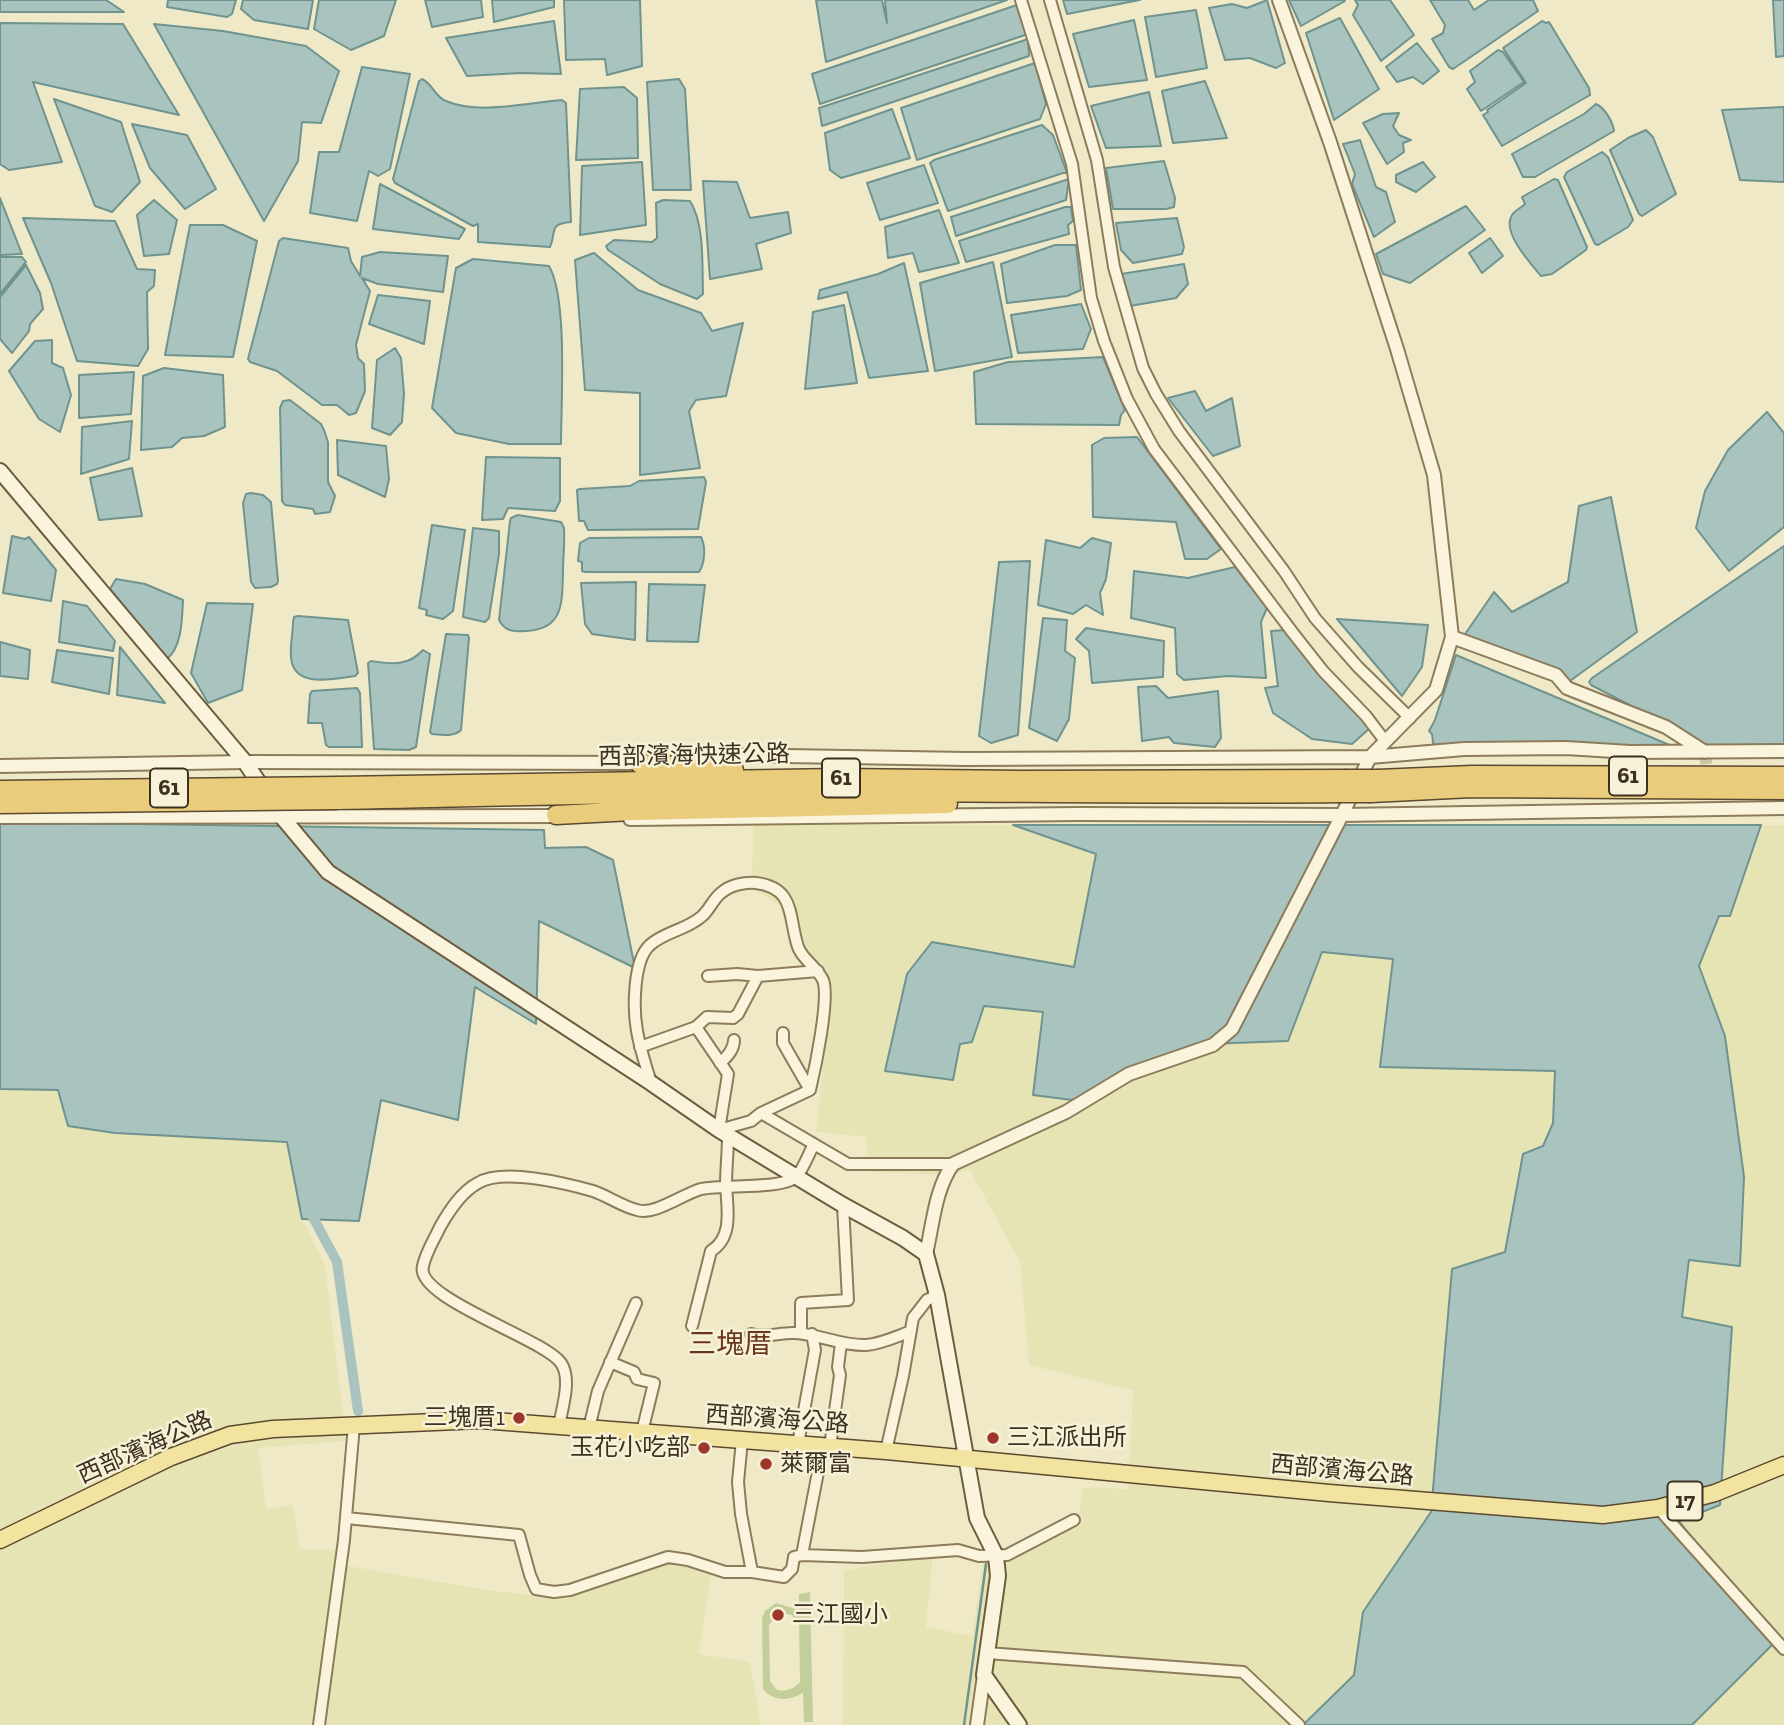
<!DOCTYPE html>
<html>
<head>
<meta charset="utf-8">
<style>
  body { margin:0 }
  canvas { display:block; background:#f0e9c8 }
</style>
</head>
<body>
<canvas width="1784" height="1725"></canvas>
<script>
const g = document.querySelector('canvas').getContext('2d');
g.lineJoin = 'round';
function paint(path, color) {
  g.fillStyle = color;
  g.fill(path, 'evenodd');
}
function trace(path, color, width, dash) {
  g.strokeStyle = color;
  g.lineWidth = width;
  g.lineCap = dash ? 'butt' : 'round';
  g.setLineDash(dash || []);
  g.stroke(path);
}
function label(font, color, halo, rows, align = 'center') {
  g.font = font + ' "Zilla Slab","Noto Sans TC",serif';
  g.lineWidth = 5;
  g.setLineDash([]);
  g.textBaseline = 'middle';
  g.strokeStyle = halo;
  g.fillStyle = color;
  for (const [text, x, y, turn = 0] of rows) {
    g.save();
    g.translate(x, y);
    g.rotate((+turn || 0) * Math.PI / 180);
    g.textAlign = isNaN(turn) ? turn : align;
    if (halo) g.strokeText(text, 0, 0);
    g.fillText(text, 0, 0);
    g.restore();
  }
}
const farmland = new Path2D(`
  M753 825H1013L1096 854 1074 968 932 942 960 1043 972 1042 984 1006 1044 1012 1033 1094 1321 952 1393 959 1381 1067 1555 1071 1553 1123 1543 1146 1515 1192 1505 1253 1452 1269 1431 1512 1363 1612 1354 1675 1303 1725H843L844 1570 933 1556 926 1627 972 1636 984 1555 1077 1525 1083 1487 1128 1489 1133 1391 1029 1365 1020 1262 970 1170 948 1175 869 1172 866 1137 816 1132 832 987 797 962 785 909 752 888Z
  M1761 825H1784V1725H1692L1774 1642 1679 1521 1720 1505 1732 1326 1682 1317 1725 1036 1699 966 1719 916H1730Z
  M0 1089 58 1090 68 1126 115 1133 287 1142 302 1219 325 1265 346 1441 258 1448 266 1509 293 1505 300 1549 338 1550 337 1564 487 1590 566 1599 661 1560 711 1573 699 1654 750 1662 761 1725H0Z`);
const green = new Path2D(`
  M810 1592 813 1722H804L803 1693C789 1701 774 1702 763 1689L762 1618 765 1611 776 1603 799 1610V1594ZM779 1613 791 1615 799 1622 800 1682C793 1689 787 1692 777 1690L770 1681 769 1625Z`);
const water = new Path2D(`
  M0 0H106L124 12H0Z
  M168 0H236L232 14 227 17 167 7Z
  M243 0H313L308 29 254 20 241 9Z
  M319 0H396L384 36 351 50 314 29Z
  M425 0H481L483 17 432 27Z
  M492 0H554V7L494 22Z
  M564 0H640L642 66 607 75 605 59 566 60Z
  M816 0H882L887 23 885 0H1007L826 62Z
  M1063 0H1140L1067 14Z
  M1267 0 1285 63 1276 68 1250 58 1225 60 1209 8 1232 4 1247 8Z
  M1289 0H1344L1345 1 1301 26Z
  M1355 0H1390L1414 35 1381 61 1353 15 1358 5Z
  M1430 0H1468L1474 10 1489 0H1533L1538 11 1453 69 1449 67 1432 39 1443 33 1445 25Z
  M1773 0H1784V56L1776 57Z
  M1017 5 1028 34 820 104 812 74Z
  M1196 10 1207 68 1156 77 1145 17Z
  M1340 18 1379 89 1334 120 1306 33Z
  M1134 20 1147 80 1089 87 1073 34Z
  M554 21 561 74 520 73 467 76 446 38Z
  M1542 21 1546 23 1549 22 1589 88 1590 95 1502 146 1483 115 1488 112 1487 110 1526 83 1503 48Z
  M0 23 123 24 179 115 33 82 62 162 9 170 0 164Z
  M154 24 223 31 306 46 339 71 321 123 302 122 298 161 264 221Z
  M1028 39 1029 56 822 126 819 108Z
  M1417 43 1439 71 1423 84 1413 77 1397 82 1386 67Z
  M1498 50 1503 52 1524 82 1481 111 1467 89 1475 82 1470 71Z
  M1035 63 1046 104 1040 119 917 160 901 108Z
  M362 67 410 74 390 169 378 176 369 171 357 221 310 213 319 152H339Z
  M422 79C433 84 435 97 446 101 478 115 527 103 562 100L566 103 571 222C548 224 557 231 550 247L478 242V224L473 226 395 183 393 179 419 81Z
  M679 79 685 89 691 190H653L647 82Z
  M1205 81 1227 138 1173 143 1162 91Z
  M624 87 637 98 638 158 576 160 580 89Z
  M1149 92 1161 146 1106 148 1091 106Z
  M54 99 121 122 140 182 112 212 95 206Z
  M1596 104C1605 108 1613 122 1614 131L1535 177H1523L1512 154 1584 114Z
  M1784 107V182L1740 180 1722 110Z
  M892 109 910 158 841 178 830 170 825 133Z
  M1399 113 1393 126 1399 135 1411 140 1403 143 1404 152 1387 164 1363 123 1383 114Z
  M132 124 187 135 216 189 185 209 150 168Z
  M1042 125 1053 135 1067 173H1063L948 211 930 163 934 160Z
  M1646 130 1653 137 1676 194 1642 216 1639 214 1610 150 1628 138Z
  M1360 140 1376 187 1386 192 1395 222 1374 237 1352 184 1355 174 1343 144Z
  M1602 152 1608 157 1633 220 1628 227 1598 245 1595 244 1564 177 1567 172Z
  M1164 161 1175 198 1174 207 1166 209H1113L1106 168Z
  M642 162 646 225 580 235 582 166Z
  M1423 162 1435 177 1416 192 1396 182V175Z
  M924 165 938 203 880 220 867 183Z
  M1069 179 1066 200 956 236 951 217Z
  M1554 179 1558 180 1587 247 1586 250 1552 274 1541 276C1531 264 1501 232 1512 215 1514 211 1521 208 1525 204L1522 197Z
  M703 181 737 182 750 218 788 212 791 233 756 244 762 269 710 279Z
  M380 184 465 229 459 239 373 229Z
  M0 198 22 254 0 255Z
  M154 200 177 220 169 254 144 256 137 215Z
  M663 200 690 201C705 224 702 267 703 294L697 299 660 284 608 250 606 246 614 240 652 242 657 238 656 203Z
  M1466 206 1485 230 1410 283 1383 274 1376 254Z
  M1065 207H1071L1073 221 1068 225 1069 234 966 262 959 241Z
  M939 210 959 263 919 272 913 253 888 258 885 227Z
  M23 218 115 221 137 269 155 270 154 286 147 292 148 349 138 366 77 361 51 283Z
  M1177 218 1184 247 1182 254 1133 263 1121 250 1116 223Z
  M190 225H223L257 241 233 357 165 355Z
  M283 238 348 248 351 261 360 276 362 257 380 252 448 256 443 292 378 284 362 278 370 291 356 345 358 358 364 364 365 391 356 413 349 415 337 405H322L277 371 250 362 248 359 279 241Z
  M1490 238 1503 256 1482 273 1469 253Z
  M1055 245H1076L1081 290 1067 296 1007 303 1001 264Z
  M594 253 638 290 701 313 712 331 743 323 726 396 696 400 689 411 700 468 640 475V393L585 390 575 260Z
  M0 257H22L26 262 0 294Z
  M473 259 549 266C568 298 561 404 561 444H509L456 433 432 408 456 268Z
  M993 262 1012 357 935 371 920 283Z
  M904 263 928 371 869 378 847 292 818 299 820 290 878 274Z
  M1184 264 1188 284 1176 298 1130 306 1121 274Z
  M26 265 40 293 43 309 30 324 29 331 12 353 0 339V297Z
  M378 295 430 301 424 344 369 324Z
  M1081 304 1091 329 1083 349 1018 353 1011 315Z
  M844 305 857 383 805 389 813 312Z
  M52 340V363L63 368 71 395 60 432 39 419 9 371 35 341Z
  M395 348 401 358 404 394 402 422 390 435 372 428 377 360Z
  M1103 357 1125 410 1121 415 1119 425 976 424 974 372 1008 362Z
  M164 368 223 375 225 427 204 436 182 438 172 447 141 450 143 376Z
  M134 372 131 414 79 418V375Z
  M1195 391 1206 411 1232 398 1240 446 1213 456 1168 398Z
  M290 400 321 424 324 430 328 442V482L335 496 330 512 315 514 313 509 285 505 282 501 280 408 283 401Z
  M1767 412 1784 433V527L1729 571 1696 528 1705 491 1728 450Z
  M132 421 129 459 81 474 82 427Z
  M1137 437 1221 549 1207 559H1185L1176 522 1093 517 1092 445 1104 438Z
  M337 440 386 446 389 479 385 497 338 475Z
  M486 457 560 458V501L555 511 508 508 503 519 482 520Z
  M132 468 142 516 99 520 90 478Z
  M704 477 706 482 698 529 588 530 584 521H579L577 490 580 489 630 486 639 481Z
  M251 493 263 495 271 502 278 581 277 584 271 587 255 588 251 582 243 503 246 494Z
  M1611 497 1637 632 1570 681 1558 682 1461 640 1494 592 1512 612 1568 582 1579 506Z
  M518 515 561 522 564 528C565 543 563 557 563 572 562 602 564 629 527 631 515 632 505 632 499 620L510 521 511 518Z
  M432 525 465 530 453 611 443 619 426 615 427 610 419 608Z
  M473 528 499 531V554L489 618 485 622 463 617Z
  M12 536 25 539 29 537 56 570 51 601 3 593Z
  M701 537C706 547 705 563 699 572H585L582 571V562L578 561 580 543 589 538Z
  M1092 538 1111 543 1106 579 1100 593 1103 615 1086 605 1073 614 1038 605 1046 540 1080 548Z
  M1784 546V749H1714L1591 685 1589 682 1592 678Z
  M1030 561 1018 735 991 743 979 736 999 562Z
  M1235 567 1267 608 1261 622 1266 678 1228 676 1184 680 1177 674 1175 628 1131 618 1134 571 1188 578Z
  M116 579 145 584 183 600C182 619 182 647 167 659L110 589Z
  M636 582 635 640 592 634 585 624 581 583Z
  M649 584 705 585 698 642 647 641Z
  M63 601 87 606 115 641 113 651 59 642Z
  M207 603 253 604 242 690 208 703 191 673Z
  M298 616 348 620 358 673 355 676C333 679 292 689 291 656 290 645 293 633 293 622L294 617Z
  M1043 618 1067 620 1065 651 1075 658 1069 719 1057 741 1029 728Z
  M1337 619 1428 625 1422 667 1402 696Z
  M1086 628 1164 641 1163 677 1092 683 1089 651 1076 639Z
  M1286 630 1370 728 1352 744 1312 739 1273 713 1265 688 1278 686 1271 631Z
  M446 634 468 635 469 638 461 730C454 737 442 735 432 734L430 732Z
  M0 642 30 650 28 679 0 676Z
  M120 647 165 703 117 695Z
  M57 650 113 658 109 694 52 682Z
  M423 650 430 654 416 747 409 750 374 749 368 663 371 661C392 664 407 667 423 650Z
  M1456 655 1679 749 1441 751 1433 743 1432 734 1429 731 1435 720Z
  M1156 686 1168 698 1218 691 1221 738 1215 747 1174 743 1169 737 1142 741 1138 687Z
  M357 688 360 693 362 747H329L326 745 322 723H308L310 694 312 691Z
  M0 822 544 830 545 848 586 847 613 860 635 968 539 921 536 1024 475 987 458 1120 381 1100 359 1221 302 1219 287 1142 115 1133 68 1126 58 1090 0 1089Z
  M1013 825H1761L1730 916H1719L1699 966 1725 1036 1744 1177 1740 1266 1689 1260 1682 1317 1732 1327 1720 1505 1679 1521 1775 1642 1692 1725H1303L1354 1675 1363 1612 1431 1512 1452 1269 1505 1252 1523 1154 1543 1146 1553 1123 1555 1071 1380 1067 1393 959 1322 952 1288 1041 1207 1044 1072 1100 1033 1095 1043 1012 984 1006 972 1042 960 1044 953 1080 885 1071 907 974 932 942 1074 967 1096 854Z`);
const stream = new Path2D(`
  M964 1725 986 1564`);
const canal = new Path2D(`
  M309 1210 337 1262 358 1411`);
const tertiaryTunnel = new Path2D(`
  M1705 752 1712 810`);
const minor = new Path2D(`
  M1021 0 1072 164 1091 298 1104 341 1127 399 1154 449 1293 633 1323 671 1366 716 1385 741
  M1050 0 1097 160 1114 267 1143 368 1156 394 1179 431 1284 571 1315 618 1358 667 1410 718
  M708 976 737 974 758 976
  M783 1033V1043L810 1090
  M640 1047 696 1027 707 1017 733 1018 738 1014 758 976 818 971
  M720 1063C727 1057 734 1050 734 1040
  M651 1083C646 1066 640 1049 637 1031 633 1009 633 960 650 945 664 932 686 930 701 917 709 911 713 899 721 893 730 885 744 882 756 883 796 888 788 917 798 947 802 959 817 967 823 980 830 998 815 1069 810 1090L761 1113 751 1121 719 1130 728 1074 696 1027
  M761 1113 848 1164H953
  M692 1326 711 1251C734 1237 727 1207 726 1185 726 1169 728 1152 728 1136
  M801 1333V1303L848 1300 843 1205
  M751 1334C767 1339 779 1332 795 1333 819 1334 841 1346 866 1345 881 1344 895 1337 909 1332
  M610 1362 634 1372 637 1379 654 1383 642 1432
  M559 1426C562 1408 572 1379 561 1363 543 1338 414 1298 423 1266 426 1252 434 1240 440 1227 449 1211 461 1192 478 1183 503 1168 565 1183 593 1191 608 1196 621 1206 637 1210 654 1216 683 1194 701 1189 724 1184 780 1190 796 1177 803 1170 809 1153 814 1144
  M589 1428 598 1391 636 1303
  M742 1440 738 1482 741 1514 752 1572
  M798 1444 815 1350 812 1334
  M830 1447 840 1375 838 1367 841 1343
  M886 1451 903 1376 913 1318 927 1300 937 1295
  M1658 1508 1784 1649
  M346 1518 519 1535 530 1575 536 1589 554 1592 570 1590 668 1557 688 1560 725 1572H752L784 1577 792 1569 794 1557 802 1555 862 1557 958 1550 979 1556 1007 1555 1074 1520
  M802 1555 823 1446
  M987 1653 1243 1672 1299 1725
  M319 1725 344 1540 354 1425`);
const tertiary = new Path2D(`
  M1279 0 1330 142 1397 349 1434 475 1452 637 1556 675 1567 688 1666 727 1705 752
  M676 760 726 755 966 759 1370 757 1464 749 1566 748 1630 752 1784 751
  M0 766 245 762 647 763
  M0 817 563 816
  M630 819 1078 814 1342 815 1784 808
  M926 1254C933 1224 935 1189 953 1164L1066 1112 1129 1074 1213 1045 1232 1029 1342 815 1370 757 1436 690 1452 637
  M977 1725 984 1675`);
const secondary = new Path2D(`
  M0 471 245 762 282 817 328 872 651 1083 719 1130 843 1205 903 1238 926 1254 937 1295 977 1518 996 1556 998 1576 984 1675 1019 1725`);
const primary = new Path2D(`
  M0 1540 171 1457 230 1435 273 1429 481 1420 886 1451 1329 1493 1603 1515 1658 1508 1715 1493 1784 1465`);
const trunk = new Path2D(`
  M640 764 734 770
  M1378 779 1472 775 1784 776
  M338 786 839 778 1022 780 1345 779
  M1371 793 1472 788 1784 790
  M337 800C505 797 673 791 840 792 1006 792 1172 795 1338 793
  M556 815 632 811 948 804`);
const trunkBridge = new Path2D(`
  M1345 779H1378
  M0 790 338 786
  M1338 793H1371
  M0 804 337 800`);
const markers = [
  [519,1418,7,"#9d372a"],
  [993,1438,7,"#9d372a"],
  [704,1448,7,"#9d372a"],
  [766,1464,7,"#9d372a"],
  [778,1615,7,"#9d372a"]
];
const shields = [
  [1628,776,38],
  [841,778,38],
  [169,788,38],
  [1685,1501,35]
];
const shieldNames = [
  ["61",1628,776],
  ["61",841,778],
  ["61",169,788],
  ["17",1685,1501]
];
const streetNames = [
  ["西部濱海快速公路",694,756,-1],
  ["西部濱海公路",777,1420,4],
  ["西部濱海公路",145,1448,-24],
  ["西部濱海公路",1342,1471,5]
];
const poiNames = [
  ["三塊厝1",505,1418,"right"],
  ["三江派出所",1007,1438],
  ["玉花小吃部",690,1448,"right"],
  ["萊爾富",780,1464],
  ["三江國小",792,1615]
];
const quarterNames = [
  ["三塊厝",730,1345]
];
paint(farmland, '#e6e4b5');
paint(green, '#c2cf9b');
paint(water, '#a9c4bf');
trace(water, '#6f938e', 2);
trace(stream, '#6f938e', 2.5);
trace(canal, '#a9c4bf', 10);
trace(tertiaryTunnel, '#ccc4a6', 12, [12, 6]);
trace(minor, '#8c7c5c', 14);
trace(tertiary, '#8c7c5c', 16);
trace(secondary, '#6e5c3f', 18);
trace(primary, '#5a4930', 19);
trace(trunk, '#5a4930', 21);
trace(minor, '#faf4dc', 10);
trace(tertiary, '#faf4dc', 12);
trace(secondary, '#faf4dc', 14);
trace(primary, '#f3e3a0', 16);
trace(trunk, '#e9cc7c', 18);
trace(trunkBridge, '#5a4930', 21, []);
trace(trunkBridge, '#e9cc7c', 18);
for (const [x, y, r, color] of markers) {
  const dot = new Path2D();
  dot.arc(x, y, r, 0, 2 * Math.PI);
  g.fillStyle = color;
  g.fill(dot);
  trace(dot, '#f7f1d8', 2.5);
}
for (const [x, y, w] of shields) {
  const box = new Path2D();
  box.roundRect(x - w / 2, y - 19.5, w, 39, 5);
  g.fillStyle = '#f7f1d8';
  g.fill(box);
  trace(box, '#3c3120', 2);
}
label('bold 23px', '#3c3120', null, shieldNames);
label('24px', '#3c3120', '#f7f1d8', streetNames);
label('24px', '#3c3120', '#f7f1d8', poiNames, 'left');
label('28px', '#6a371e', '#f7f1d8', quarterNames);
</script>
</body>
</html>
